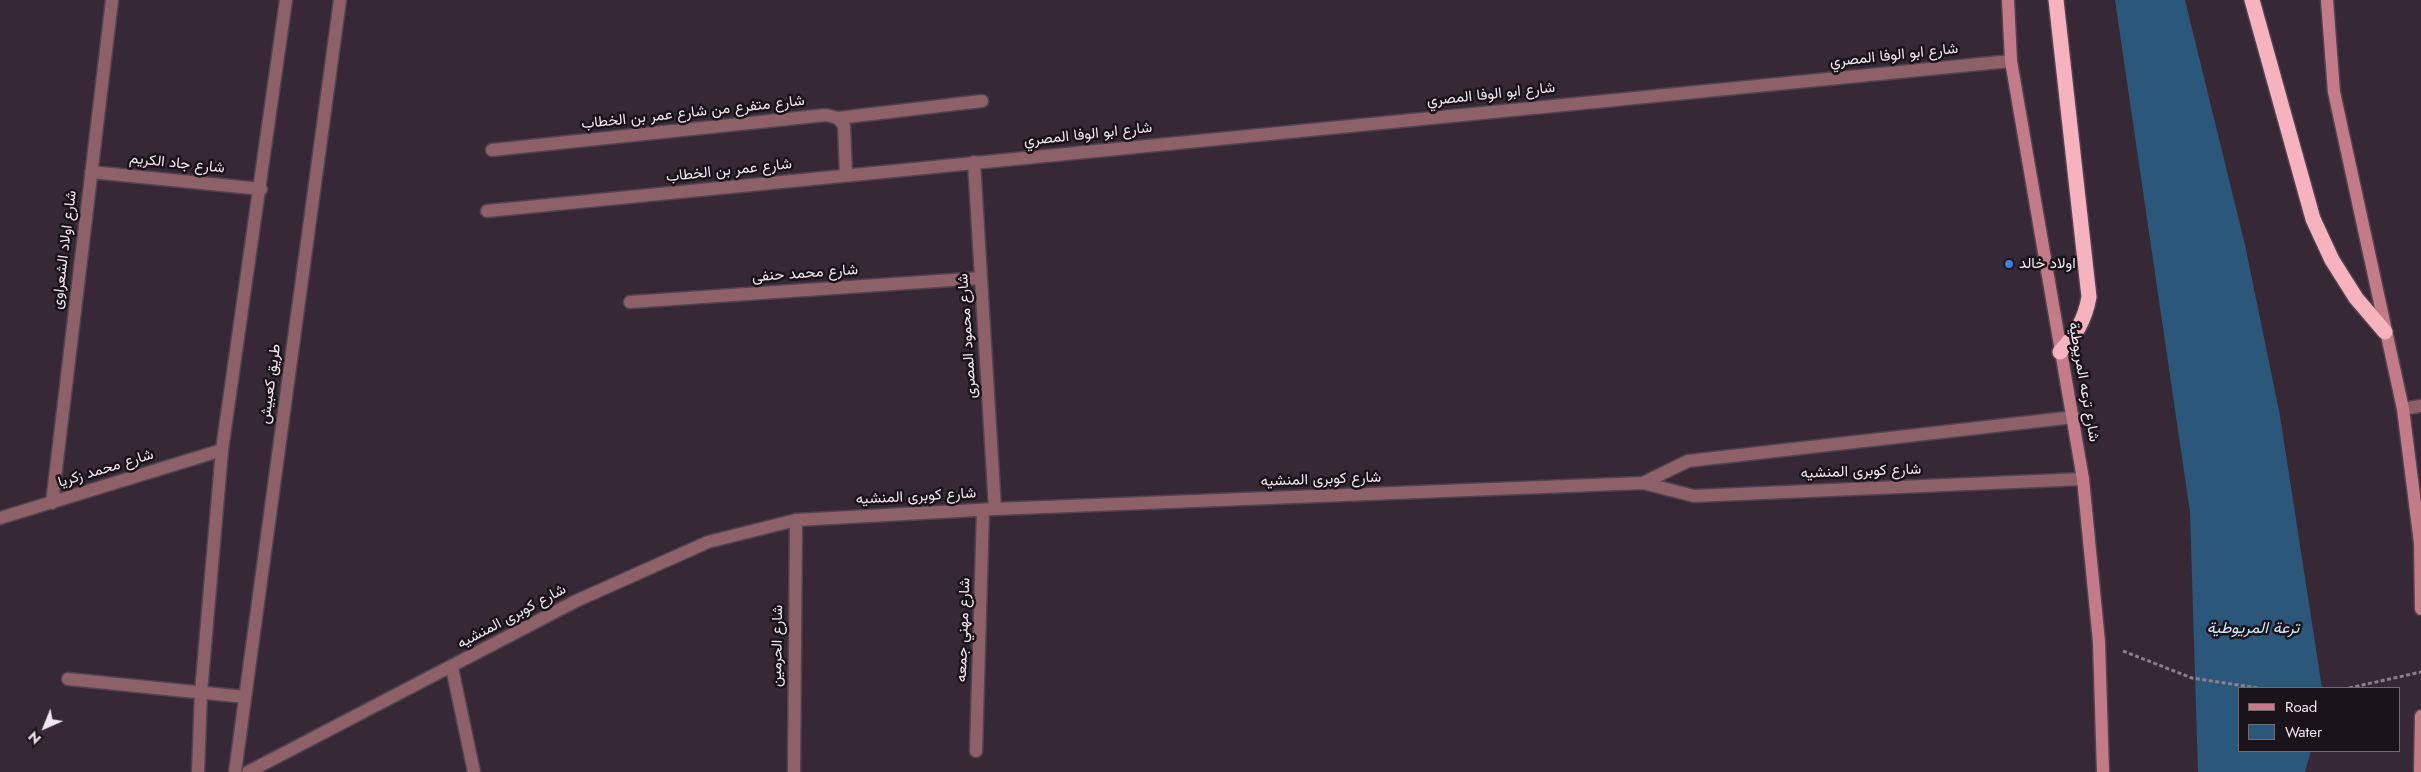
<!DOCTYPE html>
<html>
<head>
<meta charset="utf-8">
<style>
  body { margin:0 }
  #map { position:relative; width:2421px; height:772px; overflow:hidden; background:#372836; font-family:Jost,sans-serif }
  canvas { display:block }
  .legend { position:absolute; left:2238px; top:687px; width:162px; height:65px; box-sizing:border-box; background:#1a141a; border:1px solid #70686f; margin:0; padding:6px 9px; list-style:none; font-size:15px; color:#f0e7ef }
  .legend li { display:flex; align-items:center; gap:10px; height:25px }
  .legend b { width:25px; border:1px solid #70686f }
  .north { position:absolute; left:20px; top:702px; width:50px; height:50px; -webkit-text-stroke:4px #1a141a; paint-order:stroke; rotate:224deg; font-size:14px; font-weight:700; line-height:20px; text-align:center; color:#f0e7ef }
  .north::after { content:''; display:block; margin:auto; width:18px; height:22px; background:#f0e7ef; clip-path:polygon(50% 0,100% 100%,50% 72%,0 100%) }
</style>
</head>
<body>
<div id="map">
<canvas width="2421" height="772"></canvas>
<ul class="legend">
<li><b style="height:6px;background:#c37b87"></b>Road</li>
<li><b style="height:14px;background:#2b587a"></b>Water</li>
</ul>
<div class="north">N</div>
</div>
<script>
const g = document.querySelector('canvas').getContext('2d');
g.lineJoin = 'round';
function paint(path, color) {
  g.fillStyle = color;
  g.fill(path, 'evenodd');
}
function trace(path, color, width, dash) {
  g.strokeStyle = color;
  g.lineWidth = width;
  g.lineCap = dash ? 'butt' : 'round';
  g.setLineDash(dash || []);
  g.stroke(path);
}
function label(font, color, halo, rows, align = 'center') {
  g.font = font + ' Jost,Vazirmatn,sans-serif';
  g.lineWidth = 5;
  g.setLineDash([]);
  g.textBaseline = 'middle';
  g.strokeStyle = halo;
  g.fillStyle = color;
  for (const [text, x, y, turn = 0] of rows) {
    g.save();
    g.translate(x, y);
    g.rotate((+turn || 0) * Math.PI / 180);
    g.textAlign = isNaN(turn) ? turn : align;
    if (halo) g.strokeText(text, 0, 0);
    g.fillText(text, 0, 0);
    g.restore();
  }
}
const water = new Path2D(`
  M2115 0H2185L2245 245 2280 416 2322 688H2240V751H2311L2305 772H2198L2190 512Z`);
const path = new Path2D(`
  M2123 651 2192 678 2258 688
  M2349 688 2421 672`);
const minor = new Path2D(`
  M838 118 982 101
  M492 150 826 115 838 118 844 126 846 175
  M974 162 995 509
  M91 172 261 189
  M487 211 2011 61
  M630 302 981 278
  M2403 409 2421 406
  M52 503 112 0
  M0 518 222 450
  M452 668 474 772
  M68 679 245 697
  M976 751 983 510
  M794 772 796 520`);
const tertiary = new Path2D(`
  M1643 483 1688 461 2074 417
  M198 772 201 692 222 450 286 0
  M235 772 340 0
  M248 772 576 601 708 542 796 520 995 509 1643 483 1694 496 2083 479`);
const secondary = new Path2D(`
  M2008 0 2011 61 2083 479 2099 642 2103 772
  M2327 0 2334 92 2403 409 2420 543 2421 609
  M2420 772 2421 716`);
const motorway = new Path2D(`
  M2056 0 2089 297C2085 320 2075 336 2060 352
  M2252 0 2313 219 2332 260 2356 298 2385 332`);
const markers = [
  [2009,264,5,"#3f7fe0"]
];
const streetNames = [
  ["شارع ابو الوفا المصري",1894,56,-6],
  ["شارع ابو الوفا المصري",1491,95,-6],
  ["شارع متفرع من شارع عمر بن الخطاب",693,113,-6],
  ["شارع ابو الوفا المصري",1088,135,-6],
  ["شارع جاد الكريم",177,164,6],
  ["شارع عمر بن الخطاب",729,171,-6],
  ["شارع اولاد الشعراوى",65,250,-83],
  ["شارع محمد حنفى",805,274,-4],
  ["شارع محمود المصرى",968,336,-94],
  ["شارع ترعه المريوطية",2083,382,80],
  ["طريق كعبيش",271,384,-82],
  ["شارع محمد زكريا",106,469,-17],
  ["شارع كوبرى المنشيه",1861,472,-2],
  ["شارع كوبرى المنشيه",1321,480,-2],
  ["شارع كوبرى المنشيه",916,497,-3],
  ["شارع كوبرى المنشيه",512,617,-28],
  ["شارع مهني جمعه",964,630,-88],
  ["شارع الحرمين",778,646,-89]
];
const poiNames = [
  ["اولاد خالد",2019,264]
];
const waterNames = [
  ["ترعة المريوطية",2253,629]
];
paint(water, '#2b587a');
trace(minor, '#514350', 15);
trace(tertiary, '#514350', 15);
trace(secondary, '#514350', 15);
trace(motorway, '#514350', 18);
trace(path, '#8b7f8a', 3, [4, 2.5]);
trace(minor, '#8e6067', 12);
trace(tertiary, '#8e6067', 12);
trace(secondary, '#c37b87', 12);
trace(motorway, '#f6b2bd', 15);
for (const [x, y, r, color] of markers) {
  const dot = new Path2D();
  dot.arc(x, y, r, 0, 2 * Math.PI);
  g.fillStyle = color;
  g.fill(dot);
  trace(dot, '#1a141a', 2);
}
label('15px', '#f0e7ef', '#1a141a', streetNames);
label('15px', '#f0e7ef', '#1a141a', poiNames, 'left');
label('italic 16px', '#cde8fe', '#1a141a', waterNames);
</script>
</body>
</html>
